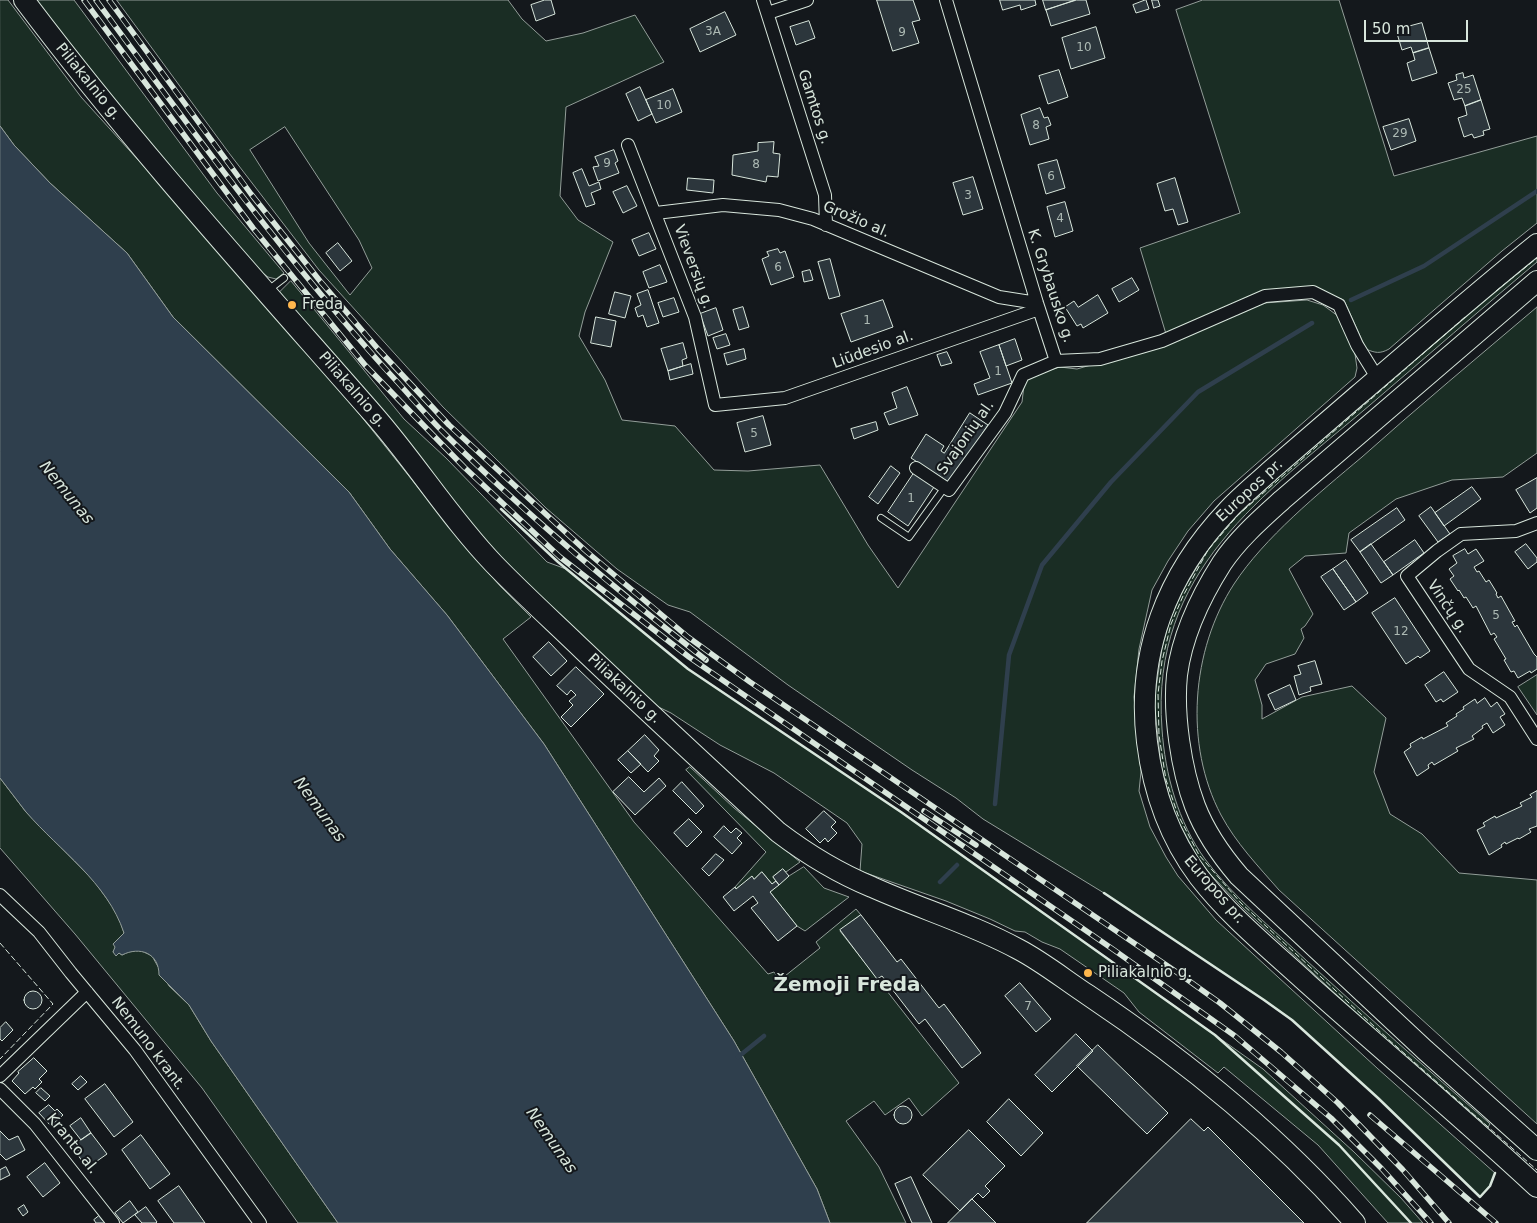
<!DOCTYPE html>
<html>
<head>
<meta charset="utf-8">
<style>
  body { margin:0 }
  #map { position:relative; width:1537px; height:1223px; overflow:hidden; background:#14181c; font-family:"DejaVu Sans",sans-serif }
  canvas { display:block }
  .scale { position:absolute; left:1364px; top:20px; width:104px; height:22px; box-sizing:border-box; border:2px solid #d8e6dc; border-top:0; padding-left:6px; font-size:15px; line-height:18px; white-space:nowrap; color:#d8e6dc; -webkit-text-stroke:4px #14181c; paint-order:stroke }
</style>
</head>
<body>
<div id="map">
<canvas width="1537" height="1223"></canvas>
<div class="scale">50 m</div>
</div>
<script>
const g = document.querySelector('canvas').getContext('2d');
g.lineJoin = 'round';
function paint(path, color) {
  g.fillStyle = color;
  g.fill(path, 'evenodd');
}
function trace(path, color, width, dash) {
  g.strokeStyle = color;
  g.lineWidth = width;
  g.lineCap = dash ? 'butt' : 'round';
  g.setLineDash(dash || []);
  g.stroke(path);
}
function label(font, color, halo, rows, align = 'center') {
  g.font = font + ' "DejaVu Sans",sans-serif';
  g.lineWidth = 4;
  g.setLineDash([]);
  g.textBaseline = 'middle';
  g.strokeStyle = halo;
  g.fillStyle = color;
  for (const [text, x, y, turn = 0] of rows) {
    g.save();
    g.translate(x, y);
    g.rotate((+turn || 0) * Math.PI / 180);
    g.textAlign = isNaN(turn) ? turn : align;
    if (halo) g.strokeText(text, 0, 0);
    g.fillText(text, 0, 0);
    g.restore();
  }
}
const green = new Path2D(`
  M0 0H8L81 97 236 268 361 416 460 540 500 586 531 617 503 639 634 822 768 974 774 972 780 980 820 948 816 942 856 909 861 915 840 931 959 1083 922 1116 909 1098 885 1115 874 1101 846 1121 879 1167 906 1223H830L817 1189 734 1041 544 744 447 615 390 549 349 492 173 317 127 253 50 183 14 145 0 126Z
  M34 0H74L217 193 284 273 276 279 268 277 259 270 146 140Z
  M117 0H508L522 19 546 41 583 33 635 15 664 62 566 107 560 196 578 220 613 242 585 312 579 336 605 380 622 420 675 426 714 470 748 471 820 465 868 545 898 588 1022 402 1025 377 1060 367 1077 369 1163 344 1264 303 1307 300 1323 305 1338 316 1354 347 1357 368 1355 377 1214 501 1188 531 1168 561 1152 590 1139 649 1134 697 1141 772 1139 791 1150 827 1166 857 1178 876 1216 920 1377 1068 1495 1173 1490 1186 1480 1197 1378 1098 1292 1020 1264 1000 1104 893 983 819 956 798 912 770 788 685 690 612 668 605 617 569 546 508 443 407 319 270 229 153ZM285 127 359 240 372 268 350 295 309 243 250 150Z
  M1203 0H1339L1394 176 1537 136V223L1502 251 1389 349C1380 354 1375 353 1366 349L1344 300 1314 289 1267 291 1166 334 1140 248 1240 213 1176 10Z
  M1537 256V262C1481 309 1426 357 1370 405 1263 496 1150 571 1162 729 1165 774 1178 822 1205 859 1233 897 1272 928 1307 961 1366 1015 1427 1069 1488 1122L1490 1124 1488 1127 1383 1038 1243 908 1210 874 1197 857 1173 811 1161 765 1154 701 1162 648 1170 619 1183 590 1213 541 1236 517 1281 475Z
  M291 281 404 419 446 458 547 562 566 569 688 669 901 812 1263 1069 1354 1152 1401 1198 1423 1223H1388L1318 1145 1224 1067 1218 1073 1139 1012 1124 993 1060 949 1042 942 1025 932 1015 931 990 919 946 901 860 871 862 844 847 823 774 773 720 745 671 713 646 701 497 561 279 293Z
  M1537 307V453L1503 477 1452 480 1396 499 1349 533 1346 553 1305 556 1289 569 1313 614 1305 626 1301 629 1304 638 1295 654 1266 664 1255 680 1262 705V719L1302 697 1352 686 1386 718 1374 772 1390 814 1422 834 1459 873 1537 880V1124L1279 890C1258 866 1236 843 1221 815 1184 745 1191 650 1234 584 1264 538 1319 493 1362 457 1419 406 1478 357 1537 307Z
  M1537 675V715L1518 687Z
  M690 767 734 808 800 862 786 872 783 870 773 877 776 881 772 884 762 872 754 879 752 877 736 889 735 887 766 852 686 770Z
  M0 778 26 812 94 881 118 914 124 933 113 952 119 953 122 955 130 951 140 950 152 956 169 986 189 1005 211 1041 338 1223H298L202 1088 75 934 0 848Z
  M804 867 824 888 849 897 805 931 797 926 770 892 789 876Z`);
const water = new Path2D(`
  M0 126 14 145 50 183 127 253 173 317 349 492 390 549 447 615 544 744 734 1041 817 1189 830 1223H338L211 1041 189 1005 159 975C159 953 140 946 122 955L119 953 116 956 113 952 115 947 113 944 124 933C107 882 60 851 26 812 17 801 9 789 0 778Z`);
const stream = new Path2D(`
  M1351 300 1424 266 1537 191
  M995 804 1009 655 1042 565 1111 482 1198 392 1312 323
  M940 882 957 865
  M738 1057 764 1036`);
const building = new Path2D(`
  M545 0H551L555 14 536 21 531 5Z
  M877 0H913L920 20 912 22 919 43 893 51Z
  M1000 0H1035L1036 5 1021 10 1020 5 1003 10Z
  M1043 0H1075L1046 10Z
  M1077 0H1086L1090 14 1051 26 1046 10Z
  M1146 0 1149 9 1136 13 1133 5Z
  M1152 0H1158L1160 6 1154 8Z
  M725 12 736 35 700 52 690 29Z
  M809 21 815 38 796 45 790 27Z
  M1422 23 1429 48 1413 53 1411 47 1402 50 1396 30Z
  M1096 27 1105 58 1071 69 1062 38Z
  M1429 48 1437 73 1412 81 1407 63 1415 60 1413 53Z
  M1059 70 1068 97 1048 104 1039 76Z
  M1463 73 1464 78 1473 75 1481 100 1465 106 1462 98 1454 100 1448 83 1457 80 1456 75Z
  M640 87 652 114 638 121 626 94Z
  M673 89 682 112 656 123 646 100Z
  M1481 100 1490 129 1483 131 1484 135 1474 138 1472 134 1464 137 1458 118 1467 115 1465 106Z
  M1040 108 1044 118 1048 117 1051 125 1046 127 1049 139 1030 145 1021 115Z
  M1409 119 1416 141 1391 150 1383 127Z
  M774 142 773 153 780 154 778 177 767 176 766 182 732 175 733 155 758 151V143Z
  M614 150 618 161 615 163 619 173 598 181 593 167 599 166 595 157Z
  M1057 160 1065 188 1046 194 1038 165Z
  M582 169 589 186 599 182 601 189 591 193 595 204 586 207 573 173Z
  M973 177 983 209 963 215 953 183Z
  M688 178 714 180 713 193 687 190Z
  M1175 178 1188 222 1178 225 1173 209 1165 211 1157 184Z
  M627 186 637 206 623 213 613 192Z
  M1065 202 1073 231 1055 237 1047 207Z
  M649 233 656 249 639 256 632 240Z
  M338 243 352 261 340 271 326 253Z
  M778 249 780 253 785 251 794 277 771 285 762 259 769 256 767 252Z
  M830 259 840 296 829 299 818 262Z
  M660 265 667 282 649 288 643 272Z
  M810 270 813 280 804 282 802 272Z
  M1132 278 1139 290 1119 302 1112 289Z
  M648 290 659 323 647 327 643 315 638 317 635 308 641 305 637 294Z
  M615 292 631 296 625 318 609 314Z
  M1098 295 1108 313 1083 328 1081 324 1077 326 1065 307 1074 301 1078 307Z
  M674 298 679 312 663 317 658 303Z
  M883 300 893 327 851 342 841 314Z
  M743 307 749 327 739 330 733 310Z
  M716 308 723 330 708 336 700 314Z
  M596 317 616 321 611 347 591 343Z
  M726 334 730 345 717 349 713 338Z
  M1015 339 1022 360 1006 366 999 345Z
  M683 343 687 358 682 360 683 366 668 371 661 349Z
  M999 345 1012 383 978 395 974 384 990 378 980 352Z
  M744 349 746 359 727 365 724 354Z
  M947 352 952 363 941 366 937 355Z
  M691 364 693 374 670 380 668 371Z
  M907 387 918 415 889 425 884 413 897 408 892 393Z
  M970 413 988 425 950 483 911 458 926 434 944 446 941 451 944 453Z
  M763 416 771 445 745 452 737 423Z
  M876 422 878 430 854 439 851 429Z
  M891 466 900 473 878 504 869 497Z
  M914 473 934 487 908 526 888 512Z
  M1537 478V508L1530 513 1516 490Z
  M1472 487 1481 499 1444 526 1435 513Z
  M1431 507 1450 534 1438 542 1419 516Z
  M1397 508 1405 520 1360 552 1351 540Z
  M1415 540 1424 553 1393 575 1384 562Z
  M1371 544 1393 575 1381 583 1360 552Z
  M1526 544 1537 558V562L1528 569 1515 552Z
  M1465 549 1468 554 1476 549 1484 561 1474 567 1477 572 1479 571 1486 582 1489 580 1497 593 1496 594 1498 598 1501 596 1515 621 1512 622 1515 627 1517 625 1534 654 1537 657V669L1531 673 1530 671 1518 678 1514 671 1511 672 1504 660 1506 659 1494 639 1497 637 1494 633 1491 635 1476 606 1473 608 1466 597 1464 598 1459 590 1458 591 1450 579 1454 576 1449 569 1457 563 1453 556Z
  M1346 560 1368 593 1356 602 1333 569Z
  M1333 569 1356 602 1344 610 1321 577Z
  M1395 598 1430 651 1420 658 1418 656 1406 664 1372 613Z
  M549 642 567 661 551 676 533 657Z
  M1315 661 1322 684 1310 687 1311 691 1299 695 1294 676 1301 674 1298 666Z
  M576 667 604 694 571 727 561 717 573 705 569 701 576 695 571 690 567 695 557 686Z
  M1444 672 1458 692 1443 702 1441 699 1436 702 1425 685Z
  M1290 685 1296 700 1275 710 1268 695Z
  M1485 698 1491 707 1497 702 1505 714 1500 717 1505 725 1493 733 1487 723 1482 726 1483 728 1472 736 1474 739 1456 748 1458 751 1434 765 1432 762 1428 765 1429 768 1417 776 1404 752 1411 747 1410 744 1422 737 1423 739 1448 726 1446 723 1457 716 1456 714 1464 709 1463 707 1475 699 1477 703Z
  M645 735 659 750 654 756 659 761 648 772 628 751Z
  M628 751 641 764 631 773 618 760Z
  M629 777 644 792 659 778 666 786 635 815 613 792Z
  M682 782 704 806 696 814 673 791Z
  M1537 791V826L1529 829 1531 832 1519 839 1518 838 1506 844 1505 842 1501 845 1502 847 1489 855 1477 830 1485 826 1483 823 1495 816 1496 818 1522 806 1520 803 1532 797 1530 795Z
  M824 811 836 822 831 827 837 833 828 842 825 838 820 843 806 829Z
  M689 819 702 832 687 847 674 833Z
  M724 826 731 833 736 828 742 833 737 838 742 843 732 854 714 837Z
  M716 854 724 860 709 876 702 869Z
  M783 869 789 876 779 885 773 877Z
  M762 872 772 884 776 881 779 885 770 892 797 926 778 941 751 908 758 903 753 896 734 911 723 897 735 887 736 889 752 876 754 879Z
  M861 915 897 962 901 959 939 1008 944 1004 981 1053 962 1068 925 1019 919 1024 882 976 877 979 840 930Z
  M1020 983 1051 1019 1036 1032 1005 996Z
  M24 1000a9 9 0 1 1 18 0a9 9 0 1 1-18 0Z
  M6 1022 13 1030 2 1041 0 1039V1028Z
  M1076 1034 1093 1051 1052 1092 1035 1075Z
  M1098 1045 1168 1113 1147 1134 1077 1066Z
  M34 1058 47 1071 39 1079 42 1082 35 1089 33 1087 25 1094 12 1081 19 1073 18 1072Z
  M81 1076 87 1082 78 1090 72 1084Z
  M105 1084 133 1122 114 1137 85 1099Z
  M41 1088 50 1096 45 1101 36 1093Z
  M1009 1099 1043 1133 1021 1156 987 1122Z
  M49 1105 55 1111 57 1109 63 1115 51 1126 39 1113Z
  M894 1115a9 9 0 1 1 18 0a9 9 0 1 1-18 0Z
  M81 1118 91 1133 81 1140 70 1126Z
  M1191 1119 1204 1131 1208 1127 1304 1223H1087Z
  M969 1130 1005 1166 985 1186 990 1191 983 1198 978 1193 960 1211 923 1175Z
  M0 1131 9 1140 18 1136 25 1150 6 1160 0 1154Z
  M91 1133 107 1154 90 1166 85 1159 82 1161 78 1155 80 1153 74 1145Z
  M141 1135 170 1174 150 1189 122 1150Z
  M45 1163 60 1183 43 1197 27 1177Z
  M6 1167 10 1175 0 1180V1170Z
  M911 1177 932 1223H912L895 1184Z
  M179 1186 205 1223H174L158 1201Z
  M972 1199 996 1223H948Z
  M130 1201 138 1212 123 1223 115 1213Z
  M24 1205 28 1212 23 1216 18 1209Z
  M146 1207 157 1222 156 1223H142L135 1215Z
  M99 1216 105 1223H96L94 1220Z`);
const lane = new Path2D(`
  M267 291 284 278
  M881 518 909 537 945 487`);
const street = new Path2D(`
  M763 0 825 195 826 225
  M946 0 1037 303 1056 361 1100 359 1162 341 1265 296 1313 292 1339 305 1357 345 1378 379
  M768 13 807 0
  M628 145 695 317 715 405 785 398 1039 309
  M656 213 723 205 779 210 813 219 999 297 1037 303
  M916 468 949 490 1005 413 1023 375 1056 361
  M1537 523 1516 531 1461 534 1437 551 1407 576 1469 669 1510 697 1537 739
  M0 895 39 932 71 973 135 1050 260 1223
  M0 1076 87 992
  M0 1089 35 1124 113 1223`);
const primary = new Path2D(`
  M24 0C133 145 255 279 374 415 416 463 450 518 494 564 523 594 554 622 584 651 648 712 713 772 778 832 807 854 838 873 872 887 921 909 972 924 1018 949 1043 962 1065 980 1088 995 1185 1060 1278 1135 1355 1223
  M1537 244C1476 293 1417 345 1357 396 1328 421 1299 446 1270 471 1256 484 1241 496 1228 510 1167 574 1136 653 1147 742 1153 791 1169 837 1199 877 1230 917 1271 950 1308 984 1384 1052 1462 1117 1537 1187
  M1537 281 1282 500C1261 519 1238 539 1222 563 1201 596 1182 636 1177 675 1173 714 1181 769 1195 806 1205 832 1221 855 1239 876L1425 1050 1537 1150`);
const rail = new Path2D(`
  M84 0 253 228 365 365 464 467 560 557 689 657 1114 950 1235 1036 1331 1118 1382 1169 1431 1223
  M96 0C190 128 283 256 390 374 408 393 424 413 442 431 525 514 614 588 706 660
  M109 0 251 194 320 281 378 349 449 425 587 552 688 637 750 682 1178 973 1220 1003 1281 1052 1338 1103 1403 1170 1449 1223
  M924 811 976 845
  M1370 1115 1496 1223`);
const fence = new Path2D(`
  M1496 291 1537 258
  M1465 317 1238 515 1208 550 1183 596 1171 624 1162 661 1158 694 1159 735 1166 780 1178 815 1199 855 1241 903 1389 1040 1537 1170
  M0 943 53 1004 0 1059`);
const wall = new Path2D(`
  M501 509 558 562 688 669 901 812 1215 1035 1339 1145 1411 1223
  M1104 893 1264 1000 1292 1020 1378 1098 1480 1197 1490 1186 1495 1173`);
const markers = [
  [292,305,5,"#ffb74d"],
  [1088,973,5,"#ffb74d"]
];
const numberNames = [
  ["3A",713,32],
  ["9",902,33],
  ["10",1084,48],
  ["25",1464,90],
  ["10",664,106],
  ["8",1036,126],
  ["29",1400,134],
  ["9",607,164],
  ["8",756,165],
  ["6",1051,177],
  ["3",968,196],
  ["4",1060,219],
  ["6",778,268],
  ["1",867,321],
  ["1",998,372],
  ["5",754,434],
  ["1",911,499],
  ["5",1496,616],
  ["12",1401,632],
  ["7",1028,1007]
];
const streetNames = [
  ["Piliakalnio g.",88,82,51],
  ["Gamtos g.",814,107,72],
  ["Grožio al.",856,220,23],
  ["Vieversių g.",693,267,70],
  ["K. Grybausko g.",1050,286,72],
  ["Liūdesio al.",873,350,-20],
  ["Piliakalnio g.",352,390,49],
  ["Svajonių al.",966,438,-55],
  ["Europos pr.",1250,491,-43],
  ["Vinčų g.",1447,607,56],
  ["Piliakalnio g.",624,689,43],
  ["Europos pr.",1214,890,49],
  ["Nemuno krant.",148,1044,53],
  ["Kranto al.",72,1144,51]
];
const poiNames = [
  ["Freda",302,305],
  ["Piliakalnio g.",1098,973]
];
const waterNames = [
  ["Nemunas",66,493,51],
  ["Nemunas",319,810,54],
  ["Nemunas",551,1141,55]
];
const districtNames = [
  ["Žemoji Freda",847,986]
];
paint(green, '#1a2d24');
trace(green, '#939e99', 1);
paint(water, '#2f3f4d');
trace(water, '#939e99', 1);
trace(stream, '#2f3f4d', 4.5);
paint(building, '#2c363c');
trace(building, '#d8e6dc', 1);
trace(lane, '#d8e6dc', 8);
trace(street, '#d8e6dc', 14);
trace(primary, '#d8e6dc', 22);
trace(lane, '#14181c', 6);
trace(street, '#14181c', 12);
trace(primary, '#14181c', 20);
trace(rail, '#d8e6dc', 5.5);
trace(rail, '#14181c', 4, [11]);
trace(fence, '#d8e6dc', 1, [6, 2.5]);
trace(wall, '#d8e6dc', 2.5);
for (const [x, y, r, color] of markers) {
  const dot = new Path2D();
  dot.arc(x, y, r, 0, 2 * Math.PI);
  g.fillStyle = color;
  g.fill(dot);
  trace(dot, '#14181c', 2);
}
label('12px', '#adbab4', null, numberNames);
label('15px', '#d8e6dc', '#14181c', streetNames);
label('15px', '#d8e6dc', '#14181c', poiNames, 'left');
label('italic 16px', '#d8e6dc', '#14181c', waterNames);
label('bold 20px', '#d8e6dc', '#14181c', districtNames);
</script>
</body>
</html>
